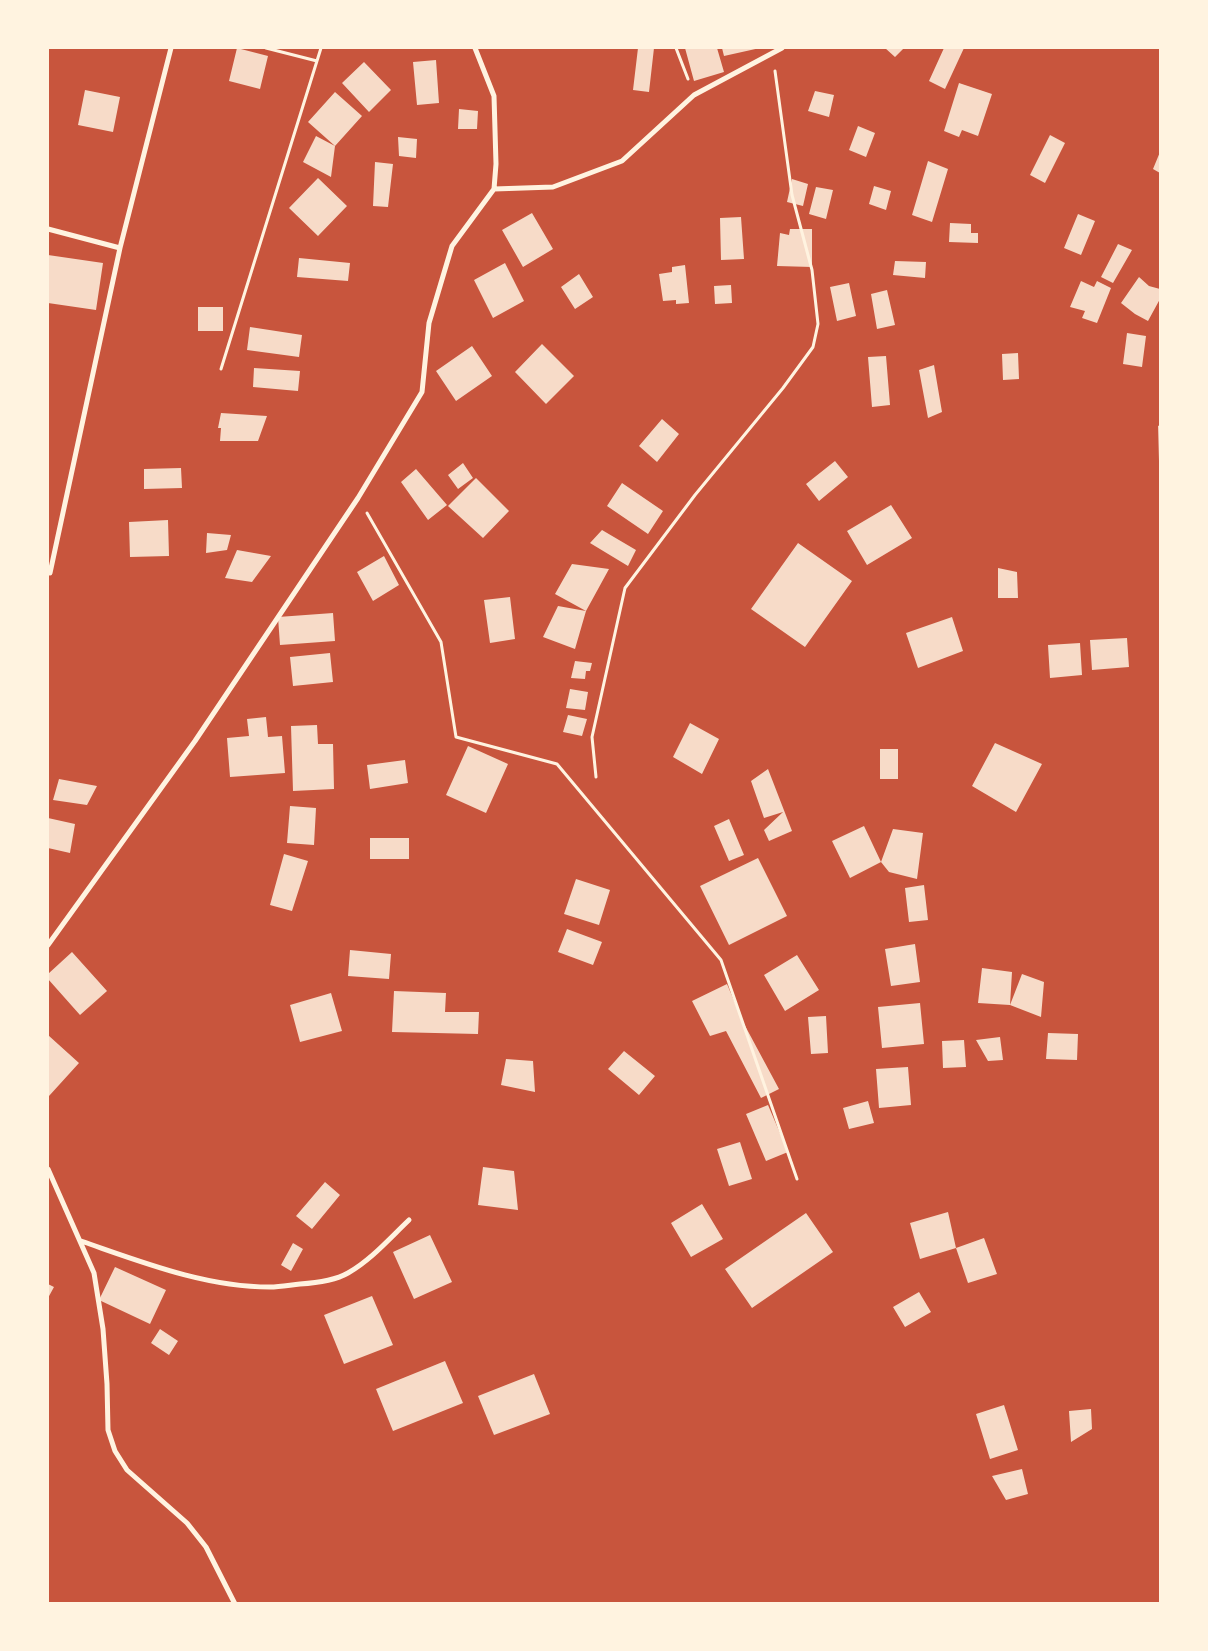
<!DOCTYPE html>
<html>
<head>
<meta charset="utf-8">
<style>
  body { margin:0 }
  #map { position:relative; width:1208px; height:1651px; overflow:hidden; background:#c8553d; font-family:Poppins,sans-serif }
  canvas { display:block }
  .frame { position:absolute; inset:0; border:49px solid #fff3e0; pointer-events:none }
</style>
</head>
<body>
<div id="map">
<canvas width="1208" height="1651"></canvas>
<div class="frame"></div>
</div>
<script>
const g = document.querySelector('canvas').getContext('2d');
g.lineJoin = 'round';
function paint(path, color) {
  g.fillStyle = color;
  g.fill(path, 'evenodd');
}
function trace(path, color, width, dash) {
  g.strokeStyle = color;
  g.lineWidth = width;
  g.lineCap = dash ? 'butt' : 'round';
  g.setLineDash(dash || []);
  g.stroke(path);
}
const building = new Path2D(`
  M237 48 268 56 260 89 229 81Z
  M638 48H654L649 92 633 90Z
  M685 48H717L724 72 694 81Z
  M722 48H760L724 56Z
  M885 48H904L895 57Z
  M944 48H964L945 89 929 81Z
  M436 60 439 103 417 105 413 62Z
  M364 62 391 90 369 112 342 83Z
  M959 83 992 94 978 136 962 130 959 137 944 131Z
  M85 90 120 97 113 132 78 125Z
  M815 91 834 95 829 117 808 111Z
  M335 92 362 116 335 146 308 122Z
  M459 109 478 111 477 129H458Z
  M858 126 875 133 866 157 849 150Z
  M1050 135 1065 143 1045 183 1030 175Z
  M316 136 335 146 331 177 303 162Z
  M398 137 417 139 416 158 399 156Z
  M1160 152V173L1153 169Z
  M928 161 948 169 932 222 912 215Z
  M375 162 393 164 388 207 373 206Z
  M318 178 347 206 318 236 289 208Z
  M792 179 808 184 803 206 787 202Z
  M874 186 891 191 886 210 869 204Z
  M816 187 833 190 826 219 809 214Z
  M532 213 553 249 523 267 502 230Z
  M1078 214 1095 221 1081 255 1064 248Z
  M741 217 744 259 721 260 720 218Z
  M950 223 971 224V233H978V243L949 242Z
  M790 229H812V267L777 266 780 233 789 235Z
  M1118 244 1132 250 1113 283 1101 277Z
  M48 255 103 263 96 310 48 303Z
  M299 258 350 263 348 281 297 277Z
  M895 261 926 262 925 278 893 275Z
  M505 263 524 301 493 318 474 280Z
  M685 265 689 303 676 304V300L663 301 659 274 672 272V267Z
  M579 274 593 297 575 309 561 287Z
  M1139 277 1149 286 1160 289V299L1148 321 1135 314 1121 303Z
  M1081 281 1094 287 1097 281 1111 288 1097 323 1082 318 1085 311 1070 307Z
  M849 283 856 316 837 321 830 287Z
  M731 285 732 303 715 304 714 286Z
  M887 290 895 325 877 329 871 294Z
  M198 307H223V331H198Z
  M250 327 302 335 299 357 247 350Z
  M1127 333 1146 336 1142 367 1123 364Z
  M542 344 574 376 546 404 515 372Z
  M472 346 492 376 456 401 436 371Z
  M1018 353 1019 379 1003 380 1002 354Z
  M886 356 890 405 872 407 868 357Z
  M934 365 942 412 928 418 919 370Z
  M254 368 300 371 298 391 253 387Z
  M221 413 267 416 258 441H220L221 428H218Z
  M662 419 679 434 657 462 639 446Z
  M1160 425V461H1159L1158 426Z
  M835 461 848 477 819 501 806 484Z
  M463 463 473 478 458 489 448 475Z
  M181 468 182 488 144 489V469Z
  M416 469 447 505 428 520 401 482Z
  M476 478 509 511 483 538 448 506Z
  M622 483 663 511 648 534 607 506Z
  M891 505 912 538 867 565 847 531Z
  M168 520 169 556 130 557 129 522Z
  M602 530 636 550 628 566 590 543Z
  M207 533 231 535 227 550 206 553Z
  M798 543 852 581 805 647 751 609Z
  M237 550 271 556 252 582 225 578Z
  M384 556 399 585 373 601 357 572Z
  M572 564 609 569 586 611 575 649 543 637 558 606 586 611 555 594Z
  M998 568 1017 572 1018 598H998Z
  M510 597 515 639 490 643 484 600Z
  M333 613 335 641 280 645 278 617Z
  M952 617 963 651 918 668 906 633Z
  M1127 638 1129 667 1092 670 1090 640Z
  M1080 643 1082 675 1050 678 1048 645Z
  M330 653 333 682 293 686 290 657Z
  M575 661 592 663 590 671H586L585 679 571 678Z
  M570 689 588 692 585 710 566 708Z
  M568 715 587 719 582 736 563 732Z
  M266 717 268 737 282 736 285 773 230 777 227 738 249 736 247 719Z
  M690 723 719 739 702 774 673 757Z
  M317 725 318 744H333L334 789 293 791 291 726Z
  M995 743 1042 764 1016 812 972 786Z
  M468 746 508 764 486 813 446 795Z
  M880 749H898V779H880Z
  M405 760 408 783 370 789 367 765Z
  M768 769 792 831 769 841 764 830 783 812 764 818 751 781Z
  M59 779 97 786 87 805 53 800Z
  M290 806 316 808 314 845 287 843Z
  M48 818 75 824 70 853 48 848Z
  M729 819 744 855 729 861 714 826Z
  M864 826 881 862 893 829 923 833 917 879 889 872 881 862 850 878 832 841Z
  M370 838H409V859H370Z
  M284 854 308 861 292 911 270 905Z
  M758 858 787 916 729 945 700 886Z
  M576 879 610 890 599 925 564 914Z
  M924 885 928 920 909 922 905 888Z
  M567 929 602 942 593 965 558 952Z
  M915 944 920 982 891 986 885 949Z
  M350 950 391 954 389 979 348 976Z
  M72 952 107 991 80 1015 48 979V974Z
  M797 955 819 990 785 1011 764 975Z
  M982 968 1012 972 1010 1005 978 1003Z
  M1022 974 1044 982 1041 1017 1010 1005Z
  M727 984 743 1022 779 1089 761 1098 726 1031 710 1036 692 1001Z
  M394 991 446 993 445 1012H479L478 1034 392 1032Z
  M331 993 342 1031 300 1042 290 1005Z
  M920 1003 924 1044 882 1048 878 1007Z
  M826 1016 828 1053 811 1054 808 1017Z
  M1048 1033 1078 1034 1077 1060 1046 1059Z
  M48 1035 79 1063 49 1096 48 1094Z
  M1000 1037 1003 1060 988 1061 976 1040Z
  M964 1040 966 1067 943 1068 942 1041Z
  M624 1051 655 1076 639 1095 608 1069Z
  M506 1059 533 1061 535 1092 501 1085Z
  M908 1067 911 1105 879 1108 876 1069Z
  M868 1101 874 1123 849 1129 843 1108Z
  M768 1105 788 1152 766 1161 746 1114Z
  M740 1142 752 1179 729 1186 717 1149Z
  M483 1167 514 1171 518 1210 478 1205Z
  M325 1182 340 1195 312 1229 296 1216Z
  M702 1204 723 1239 691 1257 671 1223Z
  M948 1212 956 1248 984 1238 997 1274 968 1283 956 1248 920 1259 910 1223Z
  M806 1213 833 1252 752 1308 725 1269Z
  M430 1235 452 1282 414 1299 393 1252Z
  M293 1243 303 1249 291 1271 281 1265Z
  M115 1267 166 1290 150 1324 99 1300Z
  M48 1284 54 1287 48 1298Z
  M919 1292 931 1312 905 1327 893 1307Z
  M372 1296 393 1345 344 1364 324 1315Z
  M160 1329 178 1341 169 1355 151 1343Z
  M445 1361 463 1403 393 1431 376 1389Z
  M534 1374 550 1414 494 1435 478 1396Z
  M1004 1405 1018 1450 990 1459 976 1414Z
  M1091 1409 1092 1429 1071 1442 1069 1411Z
  M1022 1469 1028 1494 1006 1500 992 1476Z`);
const path = new Path2D(`
  M266 48 317 61
  M676 48 688 79
  M221 369 321 48
  M367 513 441 642 456 737 557 764 721 960 797 1179
  M596 777 592 737 625 588 695 495 783 388 813 347 818 324 812 270 792 195 775 71`);
const minor = new Path2D(`
  M494 189 553 187 622 161 694 95 782 48
  M48 229 120 248 171 48
  M50 573 120 248
  M48 945 195 741 358 498 422 392 429 323 452 246 494 189 496 164 494 96 475 48
  M48 1169 94 1273 103 1329 107 1384 108 1430 115 1451 127 1470 187 1523 206 1547 235 1604
  M81 1241C142 1262 205 1287 270 1287 280 1287 290 1285 300 1284 316 1283 334 1281 348 1273 371 1260 390 1238 409 1220`);
paint(building, '#f7dbc8');
trace(path, '#fff3e0', 3);
trace(minor, '#fff3e0', 5);
</script>
</body>
</html>
